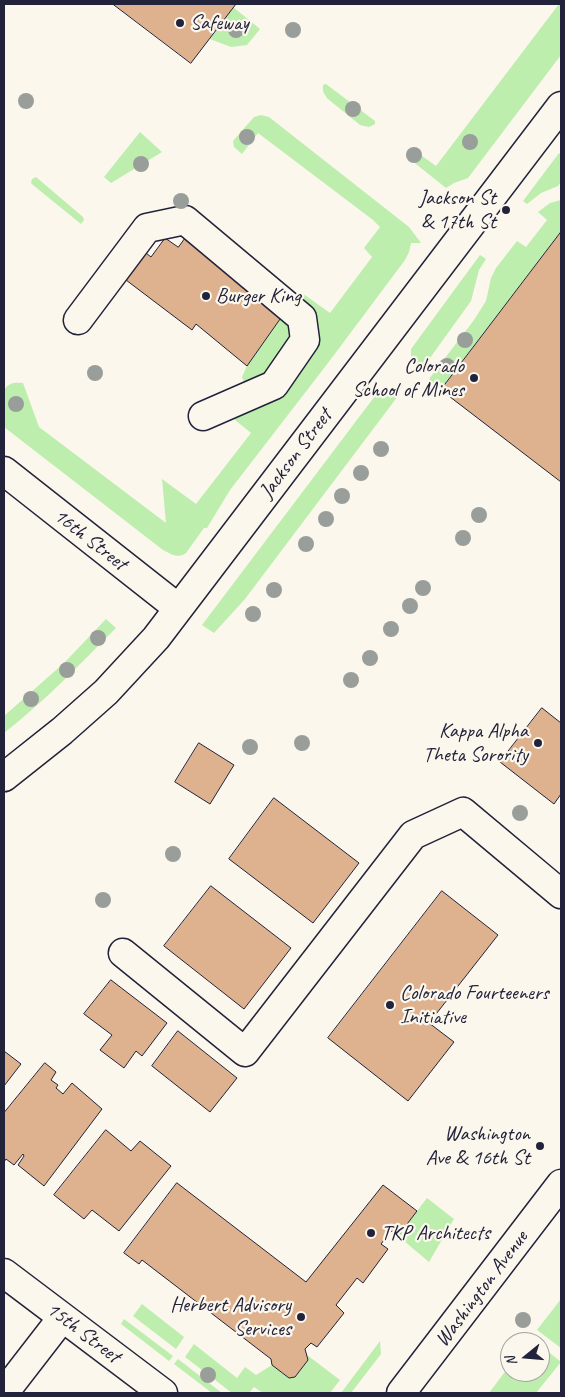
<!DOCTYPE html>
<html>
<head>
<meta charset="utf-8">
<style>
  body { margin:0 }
  #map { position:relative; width:565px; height:1397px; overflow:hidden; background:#fbf7ec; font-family:Caveat,sans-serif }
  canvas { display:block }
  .frame { position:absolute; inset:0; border:5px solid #22223b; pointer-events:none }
  .north { position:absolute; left:500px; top:1332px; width:50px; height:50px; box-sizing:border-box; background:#fbf7ec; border:1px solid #a4a2a5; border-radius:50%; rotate:253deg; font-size:14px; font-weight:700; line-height:20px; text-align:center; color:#22223b }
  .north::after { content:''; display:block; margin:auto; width:18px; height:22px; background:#22223b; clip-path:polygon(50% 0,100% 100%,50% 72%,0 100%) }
</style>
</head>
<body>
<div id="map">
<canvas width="565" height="1397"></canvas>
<div class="frame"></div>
<div class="north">N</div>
</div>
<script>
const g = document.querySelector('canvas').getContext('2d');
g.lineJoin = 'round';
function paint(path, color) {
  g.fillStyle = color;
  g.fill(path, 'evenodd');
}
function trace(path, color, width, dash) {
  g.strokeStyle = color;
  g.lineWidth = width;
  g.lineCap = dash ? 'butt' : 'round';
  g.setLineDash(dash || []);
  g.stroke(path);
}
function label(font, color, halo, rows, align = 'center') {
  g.font = font + ' Caveat,sans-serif';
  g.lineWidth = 4.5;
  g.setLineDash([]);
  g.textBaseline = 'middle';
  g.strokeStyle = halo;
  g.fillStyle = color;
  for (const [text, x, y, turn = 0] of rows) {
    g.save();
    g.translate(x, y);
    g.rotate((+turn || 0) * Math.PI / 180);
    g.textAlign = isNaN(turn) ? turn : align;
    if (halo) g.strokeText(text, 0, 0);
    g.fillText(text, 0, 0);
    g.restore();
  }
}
const green = new Path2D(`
  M559 4H561V55L468 178 454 183 446 188 406 156 411 148 436 166Z
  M233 7 260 29 247 45 231 47 210 39Z
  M326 84 375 121V124L369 127 360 125 328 99C324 94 322 91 323 85Z
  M261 115 269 117 409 227 421 243H411L409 252 405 260 328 363 230 490 207 528H204L186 553C178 559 171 554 163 550L4 427V390C9 383 14 382 23 383L39 427 166 523 162 479 196 504 251 433 229 415 299 370V298L302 293 330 313 372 257 364 248 380 227 373 220 258 133 242 154 234 147 233 141 254 117Z
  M140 132 162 152 111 183 104 177Z
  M559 153 561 155V182L558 186 541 193 527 204 523 201Z
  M36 177 83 217 84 220 81 224 33 185 31 183 32 179Z
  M561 200V232L441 390 429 379 474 320 486 301 491 278 496 268 517 241 526 247 547 220 538 212 550 203Z
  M480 255 486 259 479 270 471 301 422 369 411 362V349Z
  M285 312 295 336 268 378 246 388 242 377 247 366Z
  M391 389 398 396 245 599 214 633 202 625 378 392Z
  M106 619 116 628C80 664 44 702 4 733V716L64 663Z
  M427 1198 454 1219 429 1262 398 1236Z
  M561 1299V1348L537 1330Z
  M142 1304 184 1337 176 1349 133 1316Z
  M124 1319 173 1356 169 1361 121 1324Z
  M380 1341 381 1354 351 1393H341Z
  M194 1344 237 1378 245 1367 256 1375 272 1365 289 1378 295 1377 308 1360 307 1355 340 1380 330 1393H263L254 1387 249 1393H232L185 1357Z
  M540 1345 561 1362 536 1393H489L510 1365V1372H540Z
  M178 1359 222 1393H212L174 1364Z`);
const building = new Path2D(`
  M113 4H236L191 63Z
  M561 232V482L441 390Z
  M187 236 285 312 247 366 196 324 192 330 126 280 146 253 151 257 165 238 178 247Z
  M542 708 561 723V794L554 804 500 762Z
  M199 743 234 765 210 804 175 782Z
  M274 798 359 863 313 923 229 859Z
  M211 886 291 948 244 1009 164 946Z
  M442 891 498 935 429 1023 454 1042 408 1101 328 1038Z
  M111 980 167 1023 142 1056 136 1051 124 1068 100 1050 112 1035 84 1014Z
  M178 1031 237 1078 210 1112 152 1066Z
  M4 1051 21 1064 4 1086Z
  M45 1063 56 1072 51 1080 58 1085 56 1088 63 1094 72 1083 102 1109 44 1186 18 1165 24 1156 23 1154 14 1165 6 1159 4 1162V1113Z
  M106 1130 131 1151 140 1141 171 1166 119 1231 92 1210 84 1219 54 1195Z
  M177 1183 306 1282 383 1185 417 1211 398 1236 391 1231 381 1244 388 1249 363 1283 357 1278 336 1305 344 1313 317 1347 311 1343 305 1349 308 1360 295 1377 289 1378 272 1365 271 1359 142 1260 139 1264 124 1253Z`);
const minor = new Path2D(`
  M78 320 147 228 185 220 302 318 305 340 274 385 203 416
  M4 471 178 608
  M123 953 245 1052 413 835 463 812 561 894
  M4 1273 163 1393
  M4 1393 62 1318
  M401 1393 561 1184`);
const major = new Path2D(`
  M4 777 62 731 106 692 156 638 561 106`);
const trees = [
  [236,30],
  [293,30],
  [26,101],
  [353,109],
  [247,137],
  [470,142],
  [414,155],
  [141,164],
  [181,201],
  [465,340],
  [447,366],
  [95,373],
  [16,404],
  [381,449],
  [361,473],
  [342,496],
  [479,515],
  [326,519],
  [463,538],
  [306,544],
  [423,588],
  [274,590],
  [410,606],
  [253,614],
  [391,629],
  [98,638],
  [370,658],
  [67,670],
  [351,680],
  [31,699],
  [302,743],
  [250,747],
  [520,813],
  [173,854],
  [103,900],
  [523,1320],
  [208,1375]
];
const markers = [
  [180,23,5,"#22223b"],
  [506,210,5,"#22223b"],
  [206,296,5,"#22223b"],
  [474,378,5,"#22223b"],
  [538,743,5,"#22223b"],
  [390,1005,5,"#22223b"],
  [540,1146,5,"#22223b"],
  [371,1233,5,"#22223b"],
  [301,1317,5,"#22223b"]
];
const poiNames = [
  ["Safeway",190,23,"left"],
  ["Jackson St",496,198],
  ["& 17th St",496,222],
  ["Burger King",216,296,"left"],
  ["Colorado",464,366],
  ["School of Mines",464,390],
  ["Kappa Alpha",528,731],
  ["Theta Sorority",528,755],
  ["Colorado Fourteeners",400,993,"left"],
  ["Initiative",400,1017,"left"],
  ["Washington",530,1134],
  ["Ave & 16th St",530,1158],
  ["TKP Architects",381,1233,"left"],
  ["Herbert Advisory",291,1305],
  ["Services",291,1329]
];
const streetNames = [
  ["Jackson Street",296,454,-53],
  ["16th Street",90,540,38],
  ["Washington Avenue",482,1289,-53],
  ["15th Street",83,1333,37]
];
paint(green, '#bdeead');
paint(building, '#deb28f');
trace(building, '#22223b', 1);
trace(minor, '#22223b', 31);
trace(major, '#22223b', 31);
trace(minor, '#fbf7ec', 28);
trace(major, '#fbf7ec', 28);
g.fillStyle = '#999e9b';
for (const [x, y] of trees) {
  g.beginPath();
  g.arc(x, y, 8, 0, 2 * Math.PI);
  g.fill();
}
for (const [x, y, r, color] of markers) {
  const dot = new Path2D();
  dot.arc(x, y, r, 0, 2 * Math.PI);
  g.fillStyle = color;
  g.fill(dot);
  trace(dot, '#fbf7ec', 2);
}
label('21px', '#22223b', '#fbf7ec', poiNames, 'right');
label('21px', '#22223b', '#fbf7ec', streetNames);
</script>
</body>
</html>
